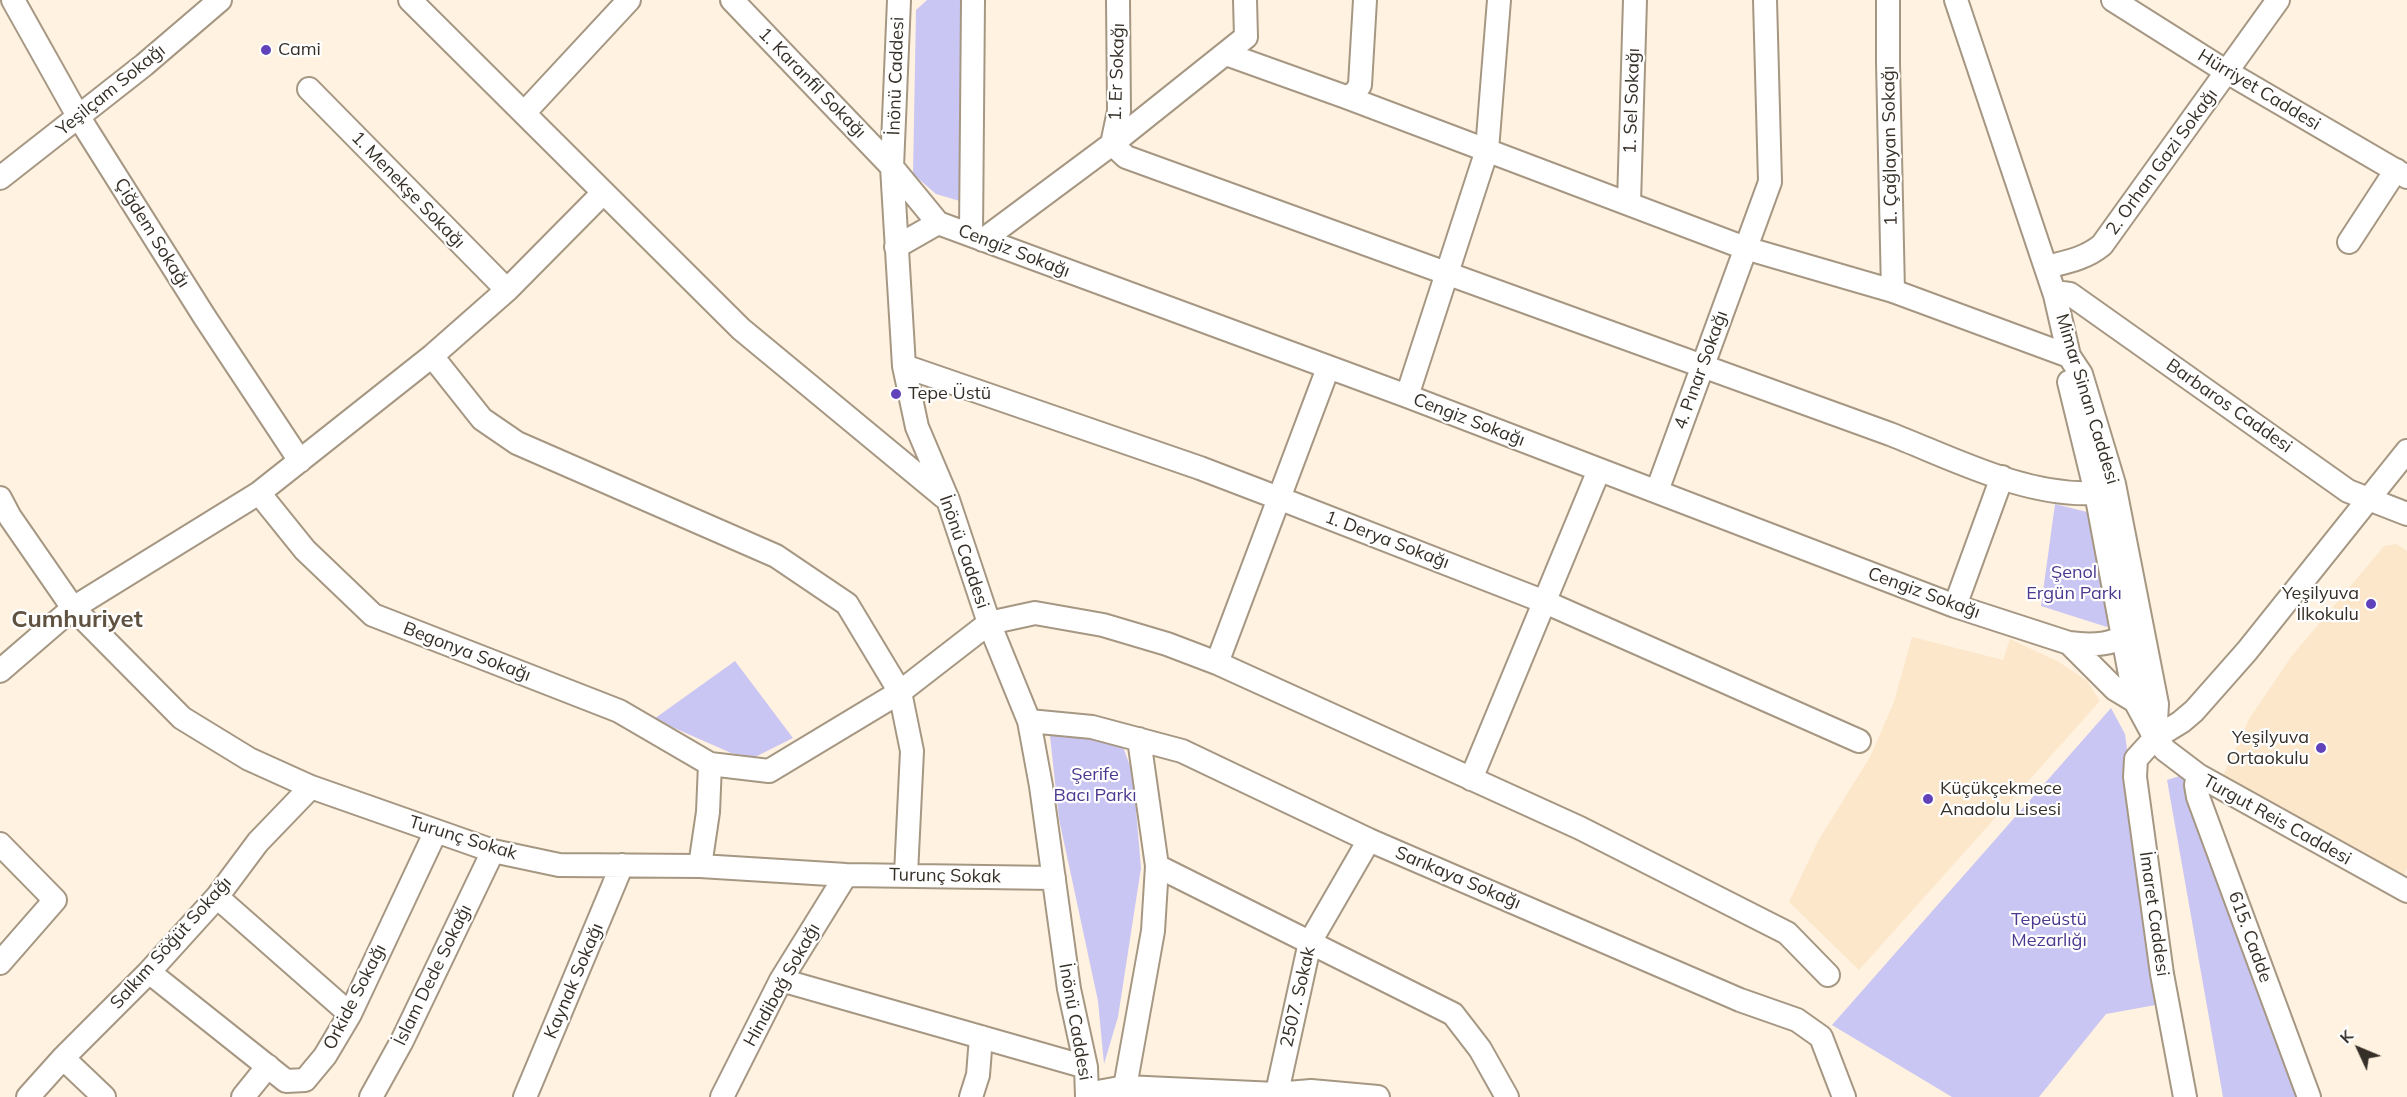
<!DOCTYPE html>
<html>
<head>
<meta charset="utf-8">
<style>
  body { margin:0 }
  #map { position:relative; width:2407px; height:1097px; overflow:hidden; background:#fff2e0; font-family:Mulish,sans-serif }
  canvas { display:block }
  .north { position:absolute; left:2329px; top:1019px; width:60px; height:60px; -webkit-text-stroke:4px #fff; paint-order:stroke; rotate:314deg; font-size:16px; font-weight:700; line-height:24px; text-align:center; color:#352f27 }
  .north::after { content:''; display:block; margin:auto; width:21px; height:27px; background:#352f27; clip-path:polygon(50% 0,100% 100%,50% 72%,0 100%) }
</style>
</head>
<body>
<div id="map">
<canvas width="2407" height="1097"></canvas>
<div class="north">K</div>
</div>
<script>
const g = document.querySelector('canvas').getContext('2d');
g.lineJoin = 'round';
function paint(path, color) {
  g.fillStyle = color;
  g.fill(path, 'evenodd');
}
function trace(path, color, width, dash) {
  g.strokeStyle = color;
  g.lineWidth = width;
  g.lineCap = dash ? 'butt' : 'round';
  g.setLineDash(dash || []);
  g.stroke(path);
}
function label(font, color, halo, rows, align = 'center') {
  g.font = font + ' Mulish,sans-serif';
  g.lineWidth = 4.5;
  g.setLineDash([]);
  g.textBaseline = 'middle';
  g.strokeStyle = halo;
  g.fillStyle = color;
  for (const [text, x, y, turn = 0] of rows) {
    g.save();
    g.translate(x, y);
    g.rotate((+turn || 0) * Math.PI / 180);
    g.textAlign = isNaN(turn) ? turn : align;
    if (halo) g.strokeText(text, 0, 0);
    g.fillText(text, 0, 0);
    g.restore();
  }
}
const built = new Path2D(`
  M2396 544 2407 551V868L2404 875 2222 778 2249 719 2291 657 2384 546Z
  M1912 637 2003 660 2010 639 2059 662 2087 681 2100 701 1859 970 1789 902 1818 841 1870 757 1894 702Z`);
const green = new Path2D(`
  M927 0H967L963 202 936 194 913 174 916 10Z
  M2055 504 2091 513 2111 621 2107 627 2041 606Z
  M735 661 793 738 755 757 731 753 654 719Z
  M2111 708 2125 734 2161 1004 2106 1014 2039 1097H1952L1832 1025Z
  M1077 735 1123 747 1133 774 1141 868 1118 1017 1104 1064 1098 1001 1059 819 1050 736Z
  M2189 773 2302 1097H2223L2167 780Z`);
const minor = new Path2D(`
  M13 0 78 116 204 316 300 461
  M410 0 741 329 944 497
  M732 0 892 167 938 223 1407 396 1955 606 2069 643C2100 647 2135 645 2138 607
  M899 0 892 167 904 366 917 427 948 500 989 623 1029 721 1041 786 1069 989 1086 1067 1087 1097
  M1118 0 1119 111 1112 144 1126 157 1890 434C1954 459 2026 497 2096 493
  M1888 0V63L1893 291
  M1956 0 2055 295 2069 356 2081 374 2114 484 2157 704 2155 738
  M2113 0 2227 72 2407 177
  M1226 54 1346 97 1745 248 1893 291 2069 356
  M309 89 507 290
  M1346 97 1355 93 1360 85 1365 0
  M525 112 629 0
  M0 178 144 65 220 0
  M1629 203 1635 0
  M971 234 973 0
  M983 240 1112 144 1246 37 1245 0
  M2349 242 2396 170
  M896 247 938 223
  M2046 267C2066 262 2085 259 2102 245L2278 0
  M2055 295 2062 293 2070 294 2348 491 2407 514
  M432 356 482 419 517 443 776 556 847 604 900 692 912 751 906 874
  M904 366 1200 468 1281 499 1545 602 1859 741
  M2069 382 2096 493 2135 701 2155 738 2165 750 2198 775 2407 891
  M1407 396 1487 150 1499 0
  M1657 491 1770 182 1765 0
  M259 493 305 550 373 615 619 711 710 764
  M0 498 10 517 73 608 182 718 249 759 311 787 493 851 559 865 700 866 846 875 1054 878
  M1955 606 2002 477
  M2069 643 2115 689 2135 701
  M1217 663 1328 368
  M0 671 73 608 259 493 432 356 507 290 603 193
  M1029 721 1092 727 1182 751 1369 840 1740 1000 1797 1020 1821 1037 1844 1097
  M2198 775 2196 785 2198 797 2309 1097
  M1471 779 1599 470
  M0 844 55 900 0 963
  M700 866 708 812 710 764 769 771 900 692 989 623 1035 613 1103 625 1167 644 1217 663 1580 828 1787 933 1828 975
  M1157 866 1453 1014 1480 1049 1507 1097
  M217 897 350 1014
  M149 972 286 1081 305 1080 325 1056 350 1014 436 831
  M781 980 1086 1067
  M63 1058 104 1097
  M1125 1087 1153 931 1157 866 1139 739
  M1087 1094 1125 1087 1276 1094 1311 1091 1378 1097
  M28 1097 63 1058 149 972 217 897 258 842 311 787
  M243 1097 268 1066
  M371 1097 402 1041 493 851
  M525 1097 622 865
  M722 1097 781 980 846 875
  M971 1097 978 1075 981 1037
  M1276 1097 1310 942 1369 840
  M2185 1097 2162 974 2135 777 2136 759 2155 738 2181 722 2194 711 2247 651 2407 451`);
const markers = [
  [266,50,6,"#6042bb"],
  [896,394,6,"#6042bb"],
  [2371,604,6,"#6042bb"],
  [2321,748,6,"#6042bb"],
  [1928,799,6,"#6042bb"]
];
const poiNames = [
  ["Cami",278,50],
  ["Tepe Üstü",908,394],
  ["Yeşilyuva",2359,594,"right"],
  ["İlkokulu",2359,615,"right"],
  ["Yeşilyuva",2309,738,"right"],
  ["Ortaokulu",2309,759,"right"],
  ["Küçükçekmece",1940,789],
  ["Anadolu Lisesi",1940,810]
];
const streetNames = [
  ["1. Er Sokağı",1117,72,-88],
  ["İnönü Caddesi",896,76,-88],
  ["1. Karanfil Sokağı",812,83,46],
  ["Yeşilçam Sokağı",111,90,-39],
  ["Hürriyet Caddesi",2259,90,31],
  ["1. Sel Sokağı",1632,101,-88],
  ["1. Çağlayan Sokağı",1890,146,-91],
  ["2. Orhan Gazi Sokağı",2162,162,-54],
  ["1. Menekşe Sokağı",408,190,46],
  ["Çiğdem Sokağı",152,233,58],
  ["Cengiz Sokağı",1014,251,21],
  ["4. Pınar Sokağı",1701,370,-70],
  ["Mimar Sinan Caddesi",2087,399,73],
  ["Barbaros Caddesi",2229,406,35],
  ["Cengiz Sokağı",1469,420,21],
  ["1. Derya Sokağı",1387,540,21],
  ["İnönü Caddesi",964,552,71],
  ["Cengiz Sokağı",1924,593,20],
  ["Begonya Sokağı",467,652,21],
  ["Turgut Reis Caddesi",2277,820,29],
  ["Turunç Sokak",463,838,17],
  ["Turunç Sokak",945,876,1],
  ["Sarıkaya Sokağı",1458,878,23],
  ["İmaret Caddesi",2154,914,82],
  ["615. Cadde",2250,937,70],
  ["Salkım Söğüt Sokağı",171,943,-48],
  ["İslam Dede Sokağı",433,975,-64],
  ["Kaynak Sokağı",574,981,-67],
  ["Hindibağ Sokağı",782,985,-61],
  ["Orkide Sokağı",355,997,-63],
  ["2507. Sokak",1298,997,-77],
  ["İnönü Caddesi",1075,1022,80]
];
const parkNames = [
  ["Şenol",2074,573],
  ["Ergün Parkı",2074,594],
  ["Şerife",1095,775],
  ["Bacı Parkı",1095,796],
  ["Tepeüstü",2049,920],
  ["Mezarlığı",2049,941]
];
const districtNames = [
  ["Cumhuriyet",77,620]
];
paint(built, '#fce7cb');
paint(green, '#cac6f4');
trace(minor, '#a69783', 26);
trace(minor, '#fff', 22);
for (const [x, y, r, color] of markers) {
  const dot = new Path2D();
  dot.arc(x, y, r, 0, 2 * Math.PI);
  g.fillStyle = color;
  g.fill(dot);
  trace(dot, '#fff', 2);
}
label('18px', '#352f27', '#fff', poiNames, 'left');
label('18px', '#352f27', '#fff', streetNames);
label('18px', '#4c388f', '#fff', parkNames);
label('bold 24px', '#5f5240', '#fff', districtNames);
</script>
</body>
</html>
